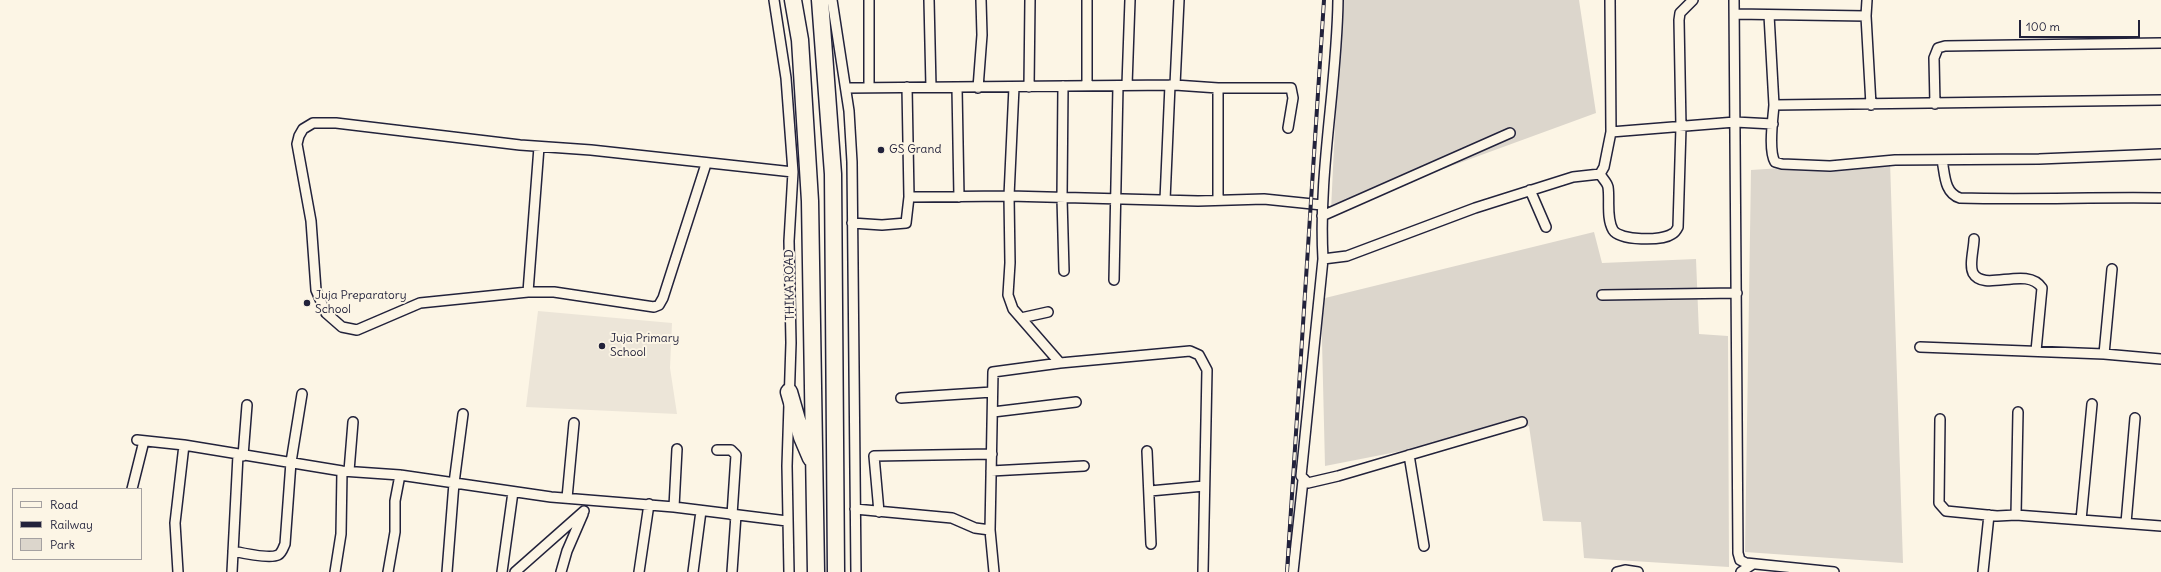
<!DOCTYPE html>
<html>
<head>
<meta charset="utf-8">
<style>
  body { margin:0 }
  #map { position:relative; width:2161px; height:572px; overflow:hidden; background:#fcf5e5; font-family:Delius,sans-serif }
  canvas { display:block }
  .legend { position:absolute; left:12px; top:488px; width:130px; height:72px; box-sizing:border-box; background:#fcf5e5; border:1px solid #a5a1a1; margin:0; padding:5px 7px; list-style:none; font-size:12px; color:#22223b }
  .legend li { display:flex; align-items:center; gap:8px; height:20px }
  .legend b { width:20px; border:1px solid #a5a1a1 }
  .scale { position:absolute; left:2019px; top:20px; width:121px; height:18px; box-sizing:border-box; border:2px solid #22223b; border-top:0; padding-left:5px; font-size:12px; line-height:14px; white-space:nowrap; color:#22223b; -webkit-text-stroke:3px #fcf5e5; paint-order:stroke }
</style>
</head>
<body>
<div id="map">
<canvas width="2161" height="572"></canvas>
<ul class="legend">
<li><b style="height:5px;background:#fcf5e5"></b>Road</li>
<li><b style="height:5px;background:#22223b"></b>Railway</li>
<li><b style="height:11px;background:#dcd6cc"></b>Park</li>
</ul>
<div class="scale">100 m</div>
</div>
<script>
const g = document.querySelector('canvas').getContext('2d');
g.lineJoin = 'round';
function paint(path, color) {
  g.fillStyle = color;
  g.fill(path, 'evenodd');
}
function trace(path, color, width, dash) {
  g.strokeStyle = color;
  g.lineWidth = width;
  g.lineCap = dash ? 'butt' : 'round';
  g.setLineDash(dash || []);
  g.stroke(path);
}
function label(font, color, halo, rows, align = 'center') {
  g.font = font + ' Delius,sans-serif';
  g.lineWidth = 4;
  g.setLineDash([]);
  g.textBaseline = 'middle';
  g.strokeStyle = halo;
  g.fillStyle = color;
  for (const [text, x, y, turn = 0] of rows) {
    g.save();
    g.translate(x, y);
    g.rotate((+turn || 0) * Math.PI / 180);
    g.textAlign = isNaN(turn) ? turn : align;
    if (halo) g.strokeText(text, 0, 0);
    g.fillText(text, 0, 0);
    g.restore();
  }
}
const built = new Path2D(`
  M538 311 672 323 670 368 677 414 526 407Z`);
const green = new Path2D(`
  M1341 0H1579L1596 113 1331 210Z
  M1890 161 1903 563 1745 552 1751 170Z
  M1594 232 1602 263 1696 259 1699 334 1728 336 1729 567 1584 558 1581 522 1543 521 1529 426 1325 466 1321 299Z`);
const street = new Path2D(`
  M774 0 786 78 793 172 789 241 791 343 787 466 789 572
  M832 0 849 111 852 162 856 572
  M869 0V88
  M929 0 931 87
  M1087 0V86
  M1338 0C1337 87 1318 172 1323 259L1347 256 1475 208 1573 177 1600 174 1604 167 1611 132 1735 122 1773 124
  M1610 0 1611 132
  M1734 0 1738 553 1740 560 1746 563 1834 572
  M1735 14 1866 16 1867 0
  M1769 15 1774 105
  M1866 16 1871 105
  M1127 85 1130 0
  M1175 85 1179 0
  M1063 86 1062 198 1064 271
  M907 87 909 197
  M1014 87 1009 196 1010 263 1008 295 1013 309 1060 363
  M1029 87 1030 0
  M846 88 1175 85 1218 88H1291L1293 98 1288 128
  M957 88 959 197
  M978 88 982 35 981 0
  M2161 100 1774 105C1773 119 1768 150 1775 162L1782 164 1830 166 1895 160 2039 159 2161 154
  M1935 104 1934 58 1938 48 1945 46 2161 43
  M1942 160C1945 174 1944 193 1960 198 2027 200 2094 197 2161 198
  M706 164 663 298 659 305 654 307 554 292H528L420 303 357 330 342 327 326 313 316 290 311 221 297 144 299 136 303 129 313 123H336L520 145 591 150 793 172
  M1600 174C1602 178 1607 182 1608 187 1610 200 1606 218 1613 230 1620 241 1662 241 1672 234 1675 233 1677 229 1678 227L1681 127 1679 20 1680 13 1693 0
  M1530 190 1546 227
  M1165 200 1170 85
  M1218 200V88
  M1322 216 1510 133
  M852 223 882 225 906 223 909 197 1009 196 1198 201 1264 199 1322 205
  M1974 239C1974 248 1969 265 1973 273 1984 293 2027 265 2042 288L2036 351
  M1323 259 1301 476 1308 483 1338 476 1522 422
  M1114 280 1118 86
  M528 292 539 147
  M1602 295 1737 293
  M1021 318 1048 312
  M1920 347 2104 354 2161 359
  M2104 354 2112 269
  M901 398 992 392
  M993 412 1076 402
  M1940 419 1939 503 1946 511 1997 516 2016 515 2161 526
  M137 440 184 445 342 471 400 475 551 497 674 507 787 521
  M717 450H731L736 455 732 515
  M1147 451 1151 544
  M1409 455 1424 546
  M243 456 247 405
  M349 471 353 422
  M991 471 1084 466
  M132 489 144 441
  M1150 491 1204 486
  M567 498 574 423
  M674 507 677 449
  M855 509 952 518 975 528 990 530 994 572
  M879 512 874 456 992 454
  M2016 515 2018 412
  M2081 520 2092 404
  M2126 523 2135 418
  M990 530 993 372 1060 363 1190 351 1199 355 1207 370 1203 572
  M233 551C242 553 270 559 278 555 282 553 283 548 285 544L291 462 302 394
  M178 572 175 523 184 445
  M232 572 238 455
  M335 572 341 534 342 471
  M388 572 395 532V501L400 475
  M447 572 454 483 463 414
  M502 572 513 492
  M515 572 584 511
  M561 572 567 551 583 514
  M639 572 649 504
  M693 572 701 511
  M732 572 736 515
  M1293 572 1303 480
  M1617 572 1625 570 1638 572
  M1741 572 1753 564
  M1983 572 1989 515`);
const highway = new Path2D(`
  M793 0 800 40 810 201 816 572
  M820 0 833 174 836 572
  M789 392 802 437 811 458`);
const rail = new Path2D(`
  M1287 572 1324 0`);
const markers = [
  [881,150,4,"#22223b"],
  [307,303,4,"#22223b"],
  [602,346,4,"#22223b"]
];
const poiNames = [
  ["GS Grand",889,150],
  ["Juja Preparatory",315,296],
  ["School",315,310],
  ["Juja Primary",610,339],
  ["School",610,353]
];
const streetNames = [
  ["THIKA ROAD",790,285,-91]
];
paint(built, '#ece5d8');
paint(green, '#dcd6cc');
trace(street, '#22223b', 12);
trace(highway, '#22223b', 19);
trace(street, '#fcf5e5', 9);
trace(highway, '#fcf5e5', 16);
trace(rail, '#22223b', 4);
trace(rail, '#fcf5e5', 2.5, [8]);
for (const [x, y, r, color] of markers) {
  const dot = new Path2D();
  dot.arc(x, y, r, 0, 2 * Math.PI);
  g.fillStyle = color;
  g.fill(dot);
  trace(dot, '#fcf5e5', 1.5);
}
label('12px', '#22223b', '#fcf5e5', poiNames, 'left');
label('12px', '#22223b', '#fcf5e5', streetNames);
</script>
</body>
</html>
